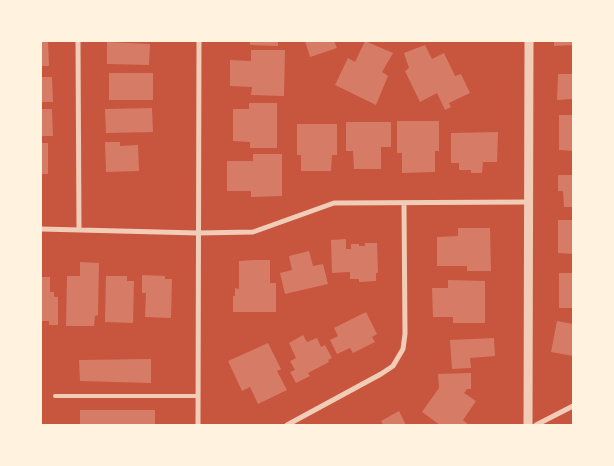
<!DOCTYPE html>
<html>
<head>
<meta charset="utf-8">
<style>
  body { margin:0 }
  #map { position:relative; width:614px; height:466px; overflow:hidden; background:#c8553d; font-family:"Titillium Web",sans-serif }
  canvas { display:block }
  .frame { position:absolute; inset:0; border:42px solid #fff3e0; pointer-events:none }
</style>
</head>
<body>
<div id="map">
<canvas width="614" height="466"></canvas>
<div class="frame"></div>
</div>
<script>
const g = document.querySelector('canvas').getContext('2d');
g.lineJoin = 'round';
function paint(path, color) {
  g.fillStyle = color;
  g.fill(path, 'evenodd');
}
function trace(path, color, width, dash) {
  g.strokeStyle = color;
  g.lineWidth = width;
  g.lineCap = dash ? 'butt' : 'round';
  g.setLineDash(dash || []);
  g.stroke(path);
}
const building = new Path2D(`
  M41 41H48L49 66H41Z
  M250 41H278V46L250 45Z
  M305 41H334L337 48 310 57Z
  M365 41 393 53 382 72 388 76 376 105 335 85 348 58 355 62Z
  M554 41H573V45L554 46Z
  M107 42 150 44 149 65 107 64Z
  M425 45 432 59 444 53 455 76 461 74 470 93 449 103 451 107 445 110 437 93 420 102 405 71 409 68 404 53Z
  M251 50H285L284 96 251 95 252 87 230 86V60L251 61Z
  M109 73H153V100H109Z
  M558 74H573V99L557 100Z
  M41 77H52L53 102H41Z
  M249 103H277V148H250V142L233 141V109H249Z
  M152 108 153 132 106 133 105 109Z
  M41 109H52L53 136H41Z
  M559 115H573V151L559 150Z
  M397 121H439V151H435V172L402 173V153H397Z
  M346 122H391V147H381V169H354L353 151H346Z
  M297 124H337V155H332L331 171H301V155H297Z
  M498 132 497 162H483L482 173H471V170H459V163H451V133Z
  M105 142H120V146L138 145 139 171 106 172Z
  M41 143H48V174H41Z
  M253 154H282V196L251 197V191H227V161H253Z
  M558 175H573V207H564L563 191H558Z
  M558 220H573V254L558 253Z
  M458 228H490L491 271H467V266H437V237L458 236Z
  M346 239V249H351V244H359V246H365V243H377L378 273H376V281L359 282V279H350V272L332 273 331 240Z
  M309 251 313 266 323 264 328 284 285 294 280 273 292 270 289 256Z
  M255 260H270V283H276V312H233V296H235V288L239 289V261Z
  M80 262 99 263 98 315 95 316 94 326H66L67 276H80Z
  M559 273H573V308H559Z
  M142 275 165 276V279H172L171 318 145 317 146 293H142Z
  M106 276H127V281H134L133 323 105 322Z
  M41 277H50V292H54V297H58V325H49V321H41Z
  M448 280 485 281V323H453V317H433L432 288H448Z
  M366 312 377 334 372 337 375 342 353 353 350 348 337 354 330 340 338 336 334 328Z
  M557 321 573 324V356L551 352Z
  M303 335 307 342 317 338 321 347 325 345 332 358 328 360 329 362 308 373 310 376 296 383 290 372 295 370 290 361 296 358 289 343Z
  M494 338 495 356 470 358 471 368 452 369 450 340Z
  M268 343 281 369 277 371 287 390 258 404 250 387 242 391 228 361Z
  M151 359V383L80 381 79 360Z
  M471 373V389H467L464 393 476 401 463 420 469 425H440L422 412 439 388 438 374Z
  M80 410H155V425H80Z
  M399 411 406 425H383L381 421Z`);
const service = new Path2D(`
  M55 396H198`);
const minor = new Path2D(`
  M78 41 79 229
  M41 229 198 233 253 232 334 203 529 202
  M198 425 199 41
  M287 425 381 374 393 366 403 349 405 334 404 204
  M536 425 573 406`);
const tertiary = new Path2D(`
  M528 425 529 41`);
paint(building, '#d67c66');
trace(service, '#f1ccb7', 4);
trace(minor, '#f1ccb7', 5);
trace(tertiary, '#f1ccb7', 9);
</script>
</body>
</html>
